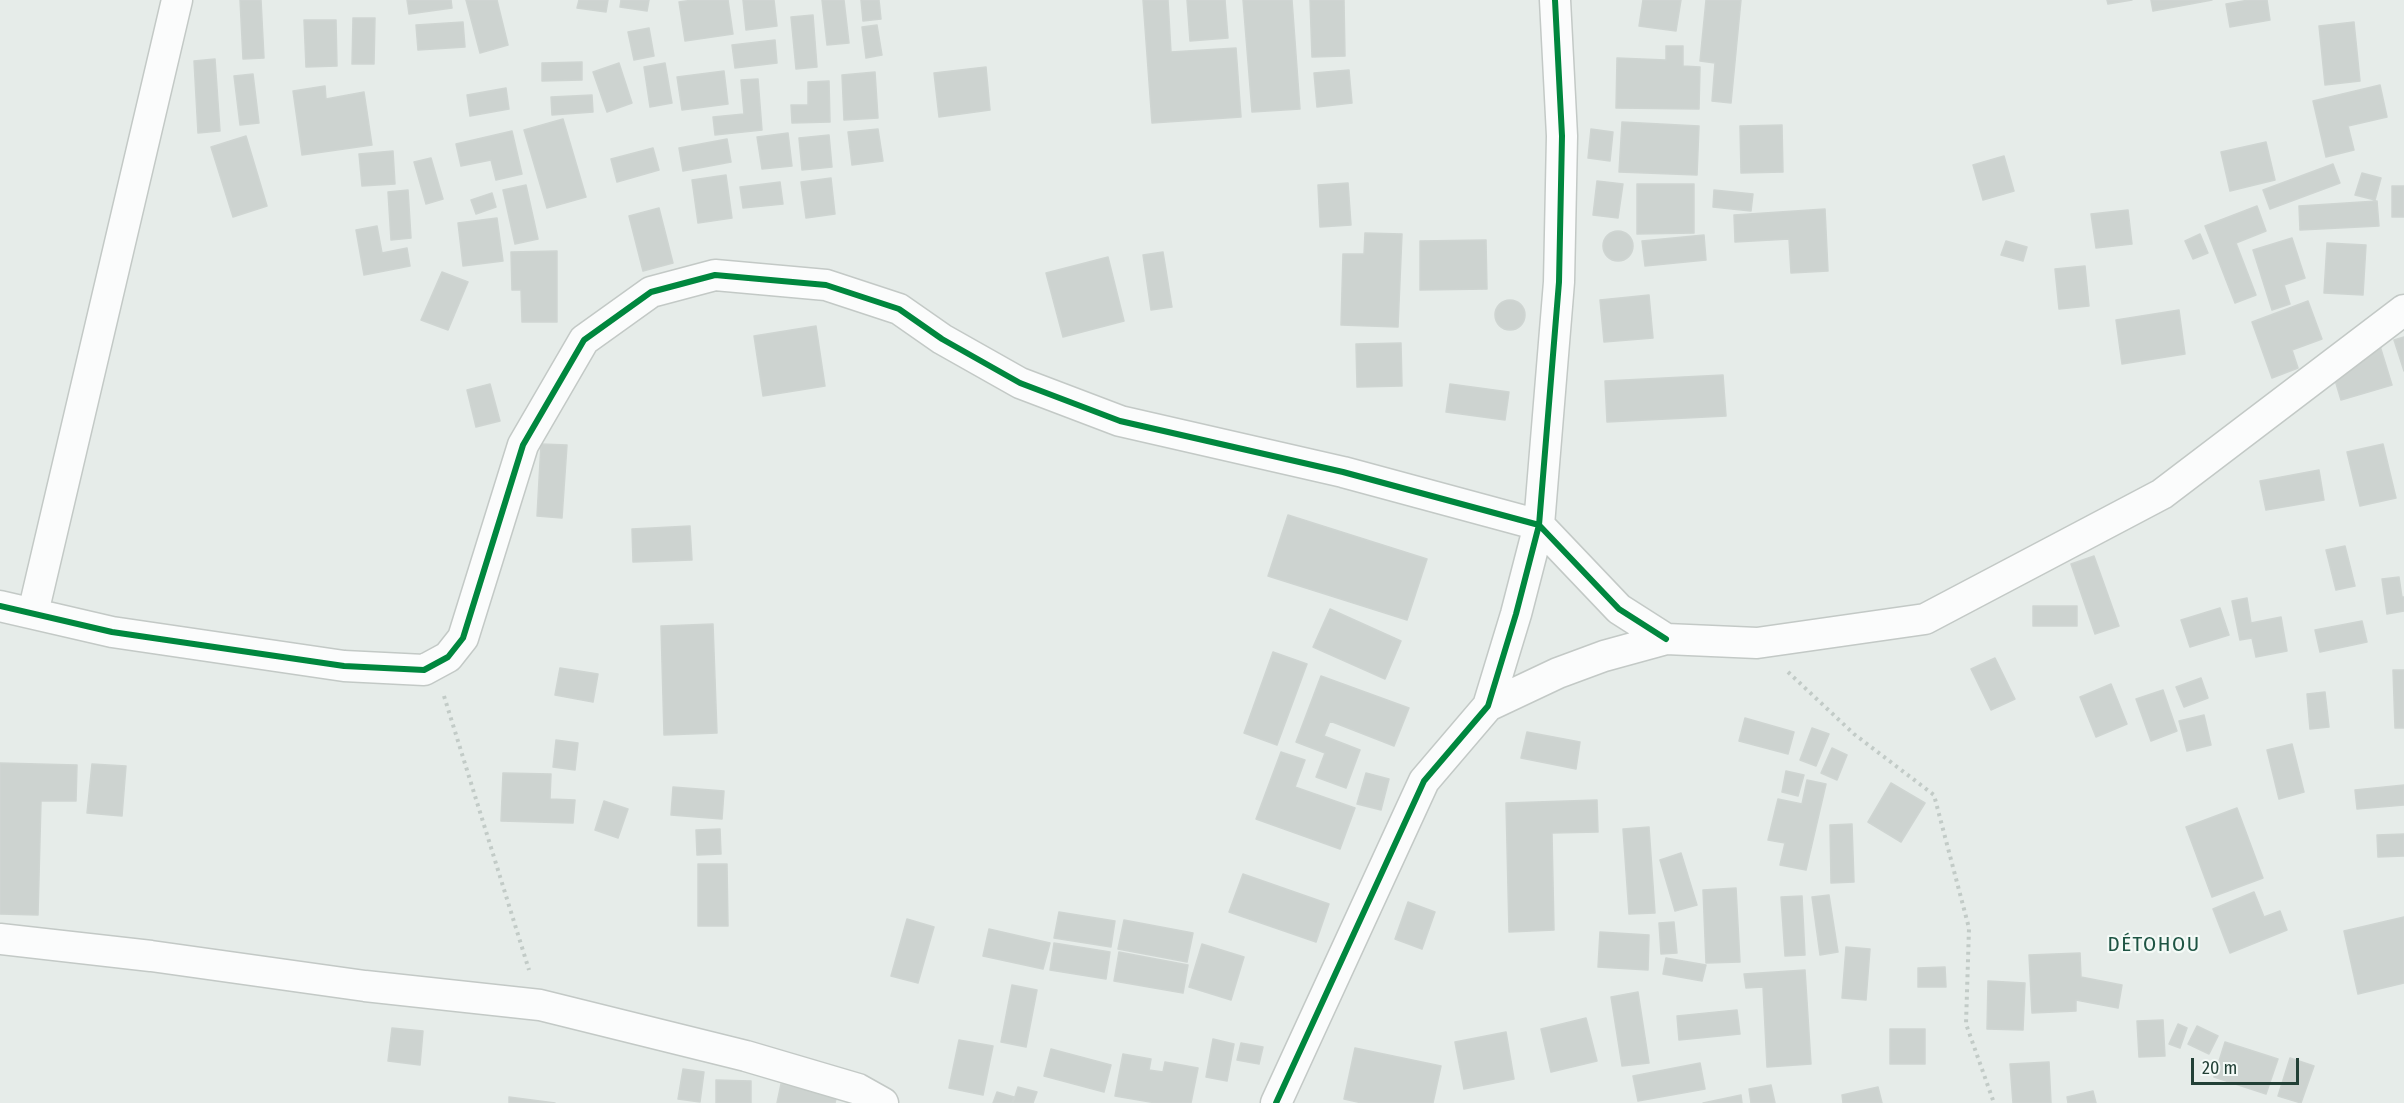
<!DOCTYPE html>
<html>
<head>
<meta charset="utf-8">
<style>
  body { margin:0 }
  #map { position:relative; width:2404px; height:1103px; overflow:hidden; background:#e6ece9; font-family:"Fira Sans Condensed",sans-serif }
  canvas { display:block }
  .scale { position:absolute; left:2191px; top:1058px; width:108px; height:27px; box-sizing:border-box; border:3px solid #224036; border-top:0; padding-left:8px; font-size:18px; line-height:21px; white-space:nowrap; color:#224036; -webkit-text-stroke:4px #f4faf7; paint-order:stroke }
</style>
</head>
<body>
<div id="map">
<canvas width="2404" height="1103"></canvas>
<div class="scale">20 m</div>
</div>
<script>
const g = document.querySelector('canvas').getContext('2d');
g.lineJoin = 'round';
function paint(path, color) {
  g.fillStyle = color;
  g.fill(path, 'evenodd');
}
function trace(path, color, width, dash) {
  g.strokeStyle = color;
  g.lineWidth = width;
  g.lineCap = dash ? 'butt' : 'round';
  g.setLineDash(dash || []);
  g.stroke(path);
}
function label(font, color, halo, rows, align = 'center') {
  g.font = font + ' "Fira Sans Condensed",sans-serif';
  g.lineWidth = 4.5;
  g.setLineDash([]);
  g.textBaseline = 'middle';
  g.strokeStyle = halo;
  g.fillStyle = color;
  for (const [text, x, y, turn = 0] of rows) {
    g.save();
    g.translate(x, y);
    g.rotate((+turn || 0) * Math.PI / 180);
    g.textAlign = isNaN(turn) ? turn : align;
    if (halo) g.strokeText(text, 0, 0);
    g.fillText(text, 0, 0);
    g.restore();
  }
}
const building = new Path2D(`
  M240 0H261L264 58 243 59Z
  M407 0H451L452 8 409 14Z
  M466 0H497L508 45 480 53Z
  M579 0H608L606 12 577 8Z
  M621 0H649L647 11 620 7Z
  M693 0H728L733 34 685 41 679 2Z
  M743 0H774L777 26 746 30Z
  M822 0H844L849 43 827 45Z
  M861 0H879L881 19 863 21Z
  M1143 0H1168L1171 52 1236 48 1241 117 1152 123Z
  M1187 0H1225L1228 38 1190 41Z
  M1243 0H1292L1300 109 1252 112Z
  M1310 0H1344L1345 56 1312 57Z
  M1643 0H1681L1676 31 1639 26Z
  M1706 0H1741L1731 103 1712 101 1715 63 1700 61Z
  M2107 0H2132L2108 4Z
  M2151 0H2212L2153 11Z
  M2249 0H2267L2270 20 2230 27 2226 4Z
  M813 15 817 67 796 69 791 17Z
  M353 18H375L374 64H352Z
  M304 20H336L337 66 306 67Z
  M463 22 465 47 418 50 416 25Z
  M2354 22 2360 81 2325 85 2319 26Z
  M877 25 882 55 866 58 862 27Z
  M649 28 654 56 634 60 628 32Z
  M775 40 777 63 735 68 732 45Z
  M1666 46H1683V66L1700 67 1699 109 1616 108 1617 58 1666 60Z
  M215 59 220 131 198 133 194 61Z
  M582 62V80L542 81V63Z
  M619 63 632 103 607 112 593 72Z
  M665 63 672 103 650 107 644 67Z
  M986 67 990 110 939 117 934 73Z
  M1349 70 1352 103 1317 107 1314 73Z
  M724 71 728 104 682 110 677 77Z
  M875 72 878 118 844 120 842 75Z
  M253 74 259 123 240 125 234 76Z
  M758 79 762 130 715 135 713 117 744 114 741 80Z
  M829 81 830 122 792 123 791 105H808V82Z
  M2380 85 2387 117 2348 126 2354 150 2326 157 2313 101Z
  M325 86 326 99 364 92 372 145 302 155 293 91Z
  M506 88 509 109 470 116 467 95Z
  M592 95 593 112 552 115 551 97Z
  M563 119 586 197 547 208 524 130Z
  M1622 122 1699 126 1697 175 1619 172Z
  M1782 125 1783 172 1741 173 1740 126Z
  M878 129 883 161 852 165 848 132Z
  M1591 129 1613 132 1610 161 1588 158Z
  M512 131 522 174 496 180 491 160 461 166 456 144Z
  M788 133 792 166 762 169 757 137Z
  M829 135 832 167 802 170 799 138Z
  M246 136 267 206 233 217 211 147Z
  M727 139 731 162 683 171 679 148Z
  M2266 142 2275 180 2230 191 2221 152Z
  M653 148 659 170 617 182 611 159Z
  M393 151 395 184 362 186 359 154Z
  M2004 156 2014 191 1983 200 1973 165Z
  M431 158 443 199 426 204 414 162Z
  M2333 164 2340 183 2270 209 2263 190Z
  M2362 173 2381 178 2375 200 2355 195Z
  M726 175 732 218 698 223 692 180Z
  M831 178 835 214 806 218 801 182Z
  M1597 181 1623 184 1618 218 1593 215Z
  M780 182 783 204 743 208 740 187Z
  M1348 183 1351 225 1320 227 1318 185Z
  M1637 184H1694V233L1637 234Z
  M526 185 538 239 515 244 503 190Z
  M2392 186H2404V217H2392Z
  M408 190 411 238 391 240 388 192Z
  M1714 190 1753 194 1751 211 1713 207Z
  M492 193 496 207 476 214 471 200Z
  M2377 201 2379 226 2300 230 2299 206Z
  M2257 206 2266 231 2236 243 2256 295 2235 303 2205 226Z
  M659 208 673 263 643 271 629 216Z
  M1825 209 1828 271 1791 273 1789 239 1735 242 1734 215Z
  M2128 210 2132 244 2096 248 2091 214Z
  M497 218 503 261 463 266 458 223Z
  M377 226 382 253 407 248 410 266 364 275 356 230Z
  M1603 246a15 15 0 1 1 30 0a15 15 0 1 1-30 0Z
  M1365 233 1402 234 1398 327 1341 325 1343 254H1364Z
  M2200 234 2208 253 2193 259 2185 241Z
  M1704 235 1706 260 1645 266 1642 241Z
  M2292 238 2305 278 2284 285 2290 304 2272 310 2253 250Z
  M1486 240 1487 289 1420 290V241Z
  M2006 241 2027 247 2023 261 2001 255Z
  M2327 243 2366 245 2363 295 2324 293Z
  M557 251V322H522L521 290H512L511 252Z
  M1163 252 1172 307 1151 310 1143 255Z
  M1108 257 1124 321 1063 337 1046 273Z
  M2085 266 2089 306 2059 309 2055 269Z
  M442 272 468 282 448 330 421 320Z
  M1649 295 1653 338 1604 342 1600 300Z
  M1495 315a15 15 0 1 1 30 0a15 15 0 1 1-30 0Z
  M2308 301 2322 339 2292 350 2298 368 2272 378 2252 322Z
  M2179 310 2185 354 2122 364 2116 320Z
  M816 326 825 386 763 396 754 336Z
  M2404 337V371L2394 340Z
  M1401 343 1402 386 1357 387 1356 344Z
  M2380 346 2392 385 2341 400 2335 380Z
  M1723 375 1726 416 1607 422 1605 381Z
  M490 384 500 421 476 427 467 390Z
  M1450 384 1509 392 1505 420 1446 412Z
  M541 444 567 445 562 518 537 516Z
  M2383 444 2396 498 2360 506 2347 452Z
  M2319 470 2324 500 2266 510 2260 481Z
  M1288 515 1427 559 1407 620 1268 576Z
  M690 526 692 560 633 562 632 529Z
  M2345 546 2355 586 2336 590 2326 550Z
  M2094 556 2119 626 2095 634 2071 564Z
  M2399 577 2402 597H2404V611L2387 614 2382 579Z
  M2247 598 2251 623 2281 617 2287 651 2256 657 2252 638 2240 640 2232 601Z
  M2033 606H2077V626H2033Z
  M2220 608 2229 635 2190 647 2181 620Z
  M1330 609 1401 641 1385 679 1313 647Z
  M2362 621 2367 642 2320 652 2315 630Z
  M713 624 717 733 664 735 661 626Z
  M1273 652 1307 664 1277 745 1244 733Z
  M1995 658 2015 699 1991 710 1971 669Z
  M560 668 598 674 593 702 555 695Z
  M2393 670H2404V728H2395Z
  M1321 676 1409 708 1394 746 1330 721 1324 736 1360 750 1346 788 1316 777 1325 753 1296 742Z
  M2201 678 2208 698 2184 707 2176 687Z
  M2111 684 2127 724 2096 737 2080 697Z
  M2163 690 2177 731 2151 741 2136 699Z
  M2325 692 2329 727 2310 729 2307 694Z
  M2204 715 2211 745 2187 751 2179 721Z
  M1745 718 1794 732 1788 754 1739 741Z
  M1812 728 1829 734 1816 766 1800 760Z
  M1527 732 1580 742 1576 769 1521 758Z
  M556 740 578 743 575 770 553 767Z
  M2292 744 2304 792 2279 799 2267 750Z
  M1832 748 1847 755 1837 780 1821 773Z
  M1281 752 1305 760 1295 787 1355 808 1340 849 1256 819Z
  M0 763 77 765 76 801H41L38 915 0 914Z
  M92 764 126 766 122 816 87 813Z
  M1786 771 1804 775 1798 796 1782 792Z
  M503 773 551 774 550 799 575 800 573 823 501 821Z
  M1366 773 1389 779 1381 810 1357 804Z
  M1807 780 1826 784 1806 870 1780 865 1785 843 1768 840 1778 799 1802 804Z
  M1891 783 1925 803 1901 842 1868 822Z
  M2404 785V805L2357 809 2355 790Z
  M673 787 724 791 722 819 671 815Z
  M1597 800 1598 832 1552 833 1554 930 1509 932 1506 803Z
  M604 801 628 809 618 838 595 830Z
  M2237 808 2263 878 2212 897 2186 827Z
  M1852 824 1854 882 1831 883 1830 825Z
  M1649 827 1655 913 1629 914 1623 829Z
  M720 829 721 854 697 855 696 830Z
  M2404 834V856L2378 857 2377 835Z
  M1681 853 1697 905 1675 911 1660 860Z
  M698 864H727L728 926H698Z
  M1243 874 1329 904 1316 942 1229 912Z
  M1736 888 1740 962 1706 963 1703 890Z
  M2254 892 2264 917 2280 911 2287 930 2230 953 2213 909Z
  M1829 895 1838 952 1820 955 1812 897Z
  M1802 896 1805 955 1785 956 1781 897Z
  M1408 902 1435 912 1422 949 1395 939Z
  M1059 912 1115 921 1111 947 1054 938Z
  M2404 917V983L2358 994 2344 931Z
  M907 919 934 927 918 983 891 976Z
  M1124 920 1193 933 1187 962 1118 949Z
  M1674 922 1677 953 1661 954 1659 923Z
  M989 929 1050 943 1043 969 983 956Z
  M1600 932 1649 935 1648 970 1598 967Z
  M1054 943 1110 952 1106 979 1050 970Z
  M1202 944 1244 957 1231 1000 1189 987Z
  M1846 947 1870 949 1866 1000 1842 998Z
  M1119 952 1188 965 1183 993 1114 981Z
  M2080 953 2081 977 2122 985 2118 1008 2076 1000V1011L2032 1013 2029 955Z
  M1666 958 1706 965 1702 981 1663 974Z
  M1945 967 1946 987H1918V968Z
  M1805 970 1811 1064 1767 1067 1763 987 1746 988 1744 974Z
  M1988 981 2025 983 2023 1030 1987 1029Z
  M1012 985 1037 990 1026 1047 1001 1042Z
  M1638 992 1649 1063 1622 1066 1611 997Z
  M1737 1010 1740 1034 1679 1040 1677 1016Z
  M1586 1018 1597 1061 1551 1072 1541 1029Z
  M2163 1020 2165 1056 2139 1057 2137 1021Z
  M2178 1024 2187 1028 2180 1048 2169 1044Z
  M2197 1026 2218 1036 2209 1054 2188 1044Z
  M392 1028 423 1031 420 1065 388 1061Z
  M1890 1029H1925V1064H1890Z
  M1506 1032 1514 1079 1464 1089 1455 1042Z
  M1213 1039 1234 1044 1227 1081 1206 1077Z
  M959 1040 993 1046 983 1095 949 1088Z
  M2225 1042 2278 1059 2266 1094 2214 1077Z
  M1241 1043 1263 1047 1259 1064 1237 1060Z
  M1355 1048 1441 1066 1433 1103H1362L1344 1099Z
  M1051 1049 1111 1065 1104 1092 1044 1076Z
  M1123 1054 1151 1059 1149 1070 1163 1072 1165 1062 1198 1068 1191 1103H1156L1115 1096Z
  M2290 1058 2314 1066 2301 1103 2278 1096Z
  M2049 1062 2051 1103H2013L2010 1064Z
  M1700 1063 1705 1089 1638 1101 1633 1076Z
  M683 1069 704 1072 700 1102 678 1099Z
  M716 1080 751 1081V1103H716Z
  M781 1084 837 1095 835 1103H777Z
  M1771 1085 1775 1103H1751L1749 1089Z
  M1018 1087 1037 1092 1033 1103H1013Z
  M1878 1087 1882 1103H1843L1842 1095Z
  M2093 1091 2096 1103H2068L2067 1097Z
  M997 1092 1014 1097 1012 1103H993Z
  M1741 1095 1742 1103H1703Z
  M509 1097 555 1103H509Z`);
const path = new Path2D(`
  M1788 672 1854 734 1934 795 1969 928 1966 1024 1994 1103
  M444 696 529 970`);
const street = new Path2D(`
  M0 606 112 632 344 666 424 670 448 657 463 638 523 445 584 340 651 292 715 275 826 285 899 309 942 339 1020 383 1120 421 1343 472 1539 525 1619 609 1666 639
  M33 613 177 0
  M1488 706 1558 673 1604 656 1666 639 1757 643 1925 619 2162 494 2404 310
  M0 939 151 956 365 986 540 1005 746 1056 858 1089 883 1103
  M1276 1103 1424 781 1488 706 1516 614 1539 525 1559 282 1562 136 1555 0`);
const cycleway = new Path2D(`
  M0 606 112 632 344 666 424 670 448 657 463 638 523 445 584 340 651 292 715 275 826 285 899 309 942 339 1020 383 1120 421 1343 472 1539 525 1619 609 1666 639
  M1276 1103 1424 781 1488 706 1516 614 1539 525 1559 282 1562 136 1555 0`);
const quarterNames = [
  ["DÉTOHOU",2154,945]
];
paint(building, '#cdd3d0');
trace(building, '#cfd5d2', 1.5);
trace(street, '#c3c9c6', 33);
trace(path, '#c2cbc7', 4, [3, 4.5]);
trace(street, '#fbfcfc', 30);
trace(cycleway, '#00873e', 6);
g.letterSpacing = '1.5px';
label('21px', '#1d5443', '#f4faf7', quarterNames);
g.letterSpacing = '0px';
</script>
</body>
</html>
